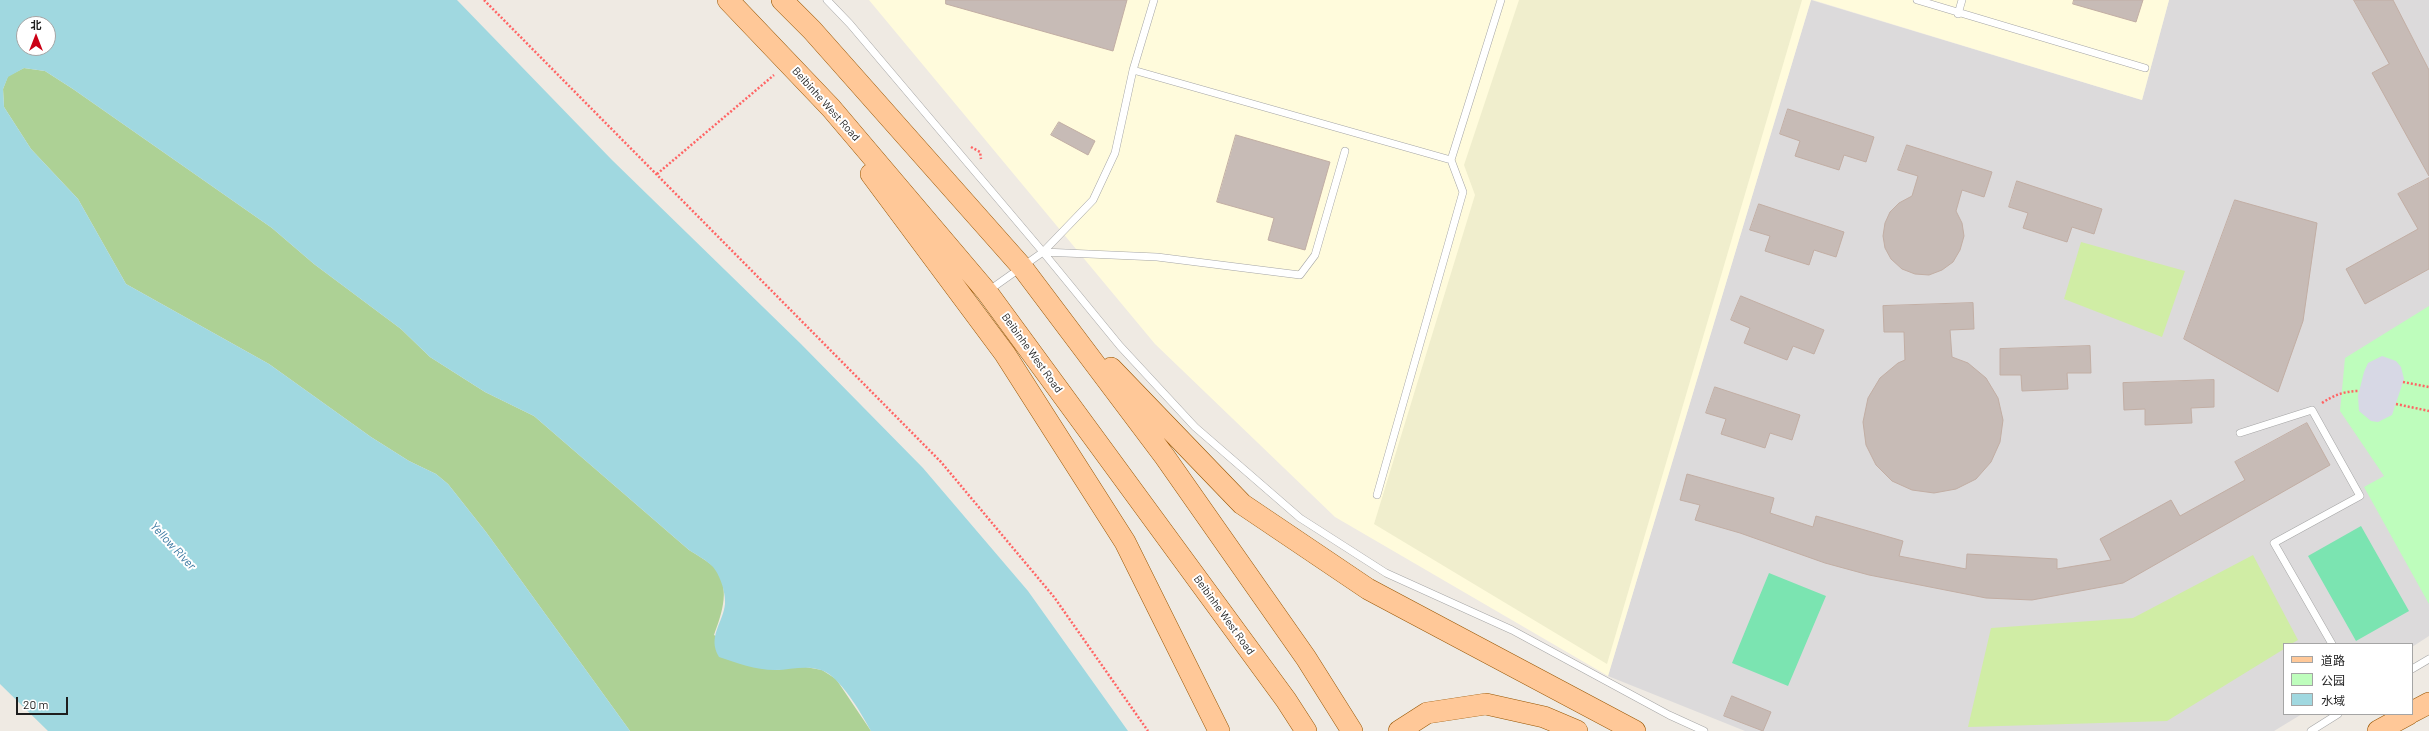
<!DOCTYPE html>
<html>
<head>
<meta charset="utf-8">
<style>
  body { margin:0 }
  #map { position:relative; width:2429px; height:731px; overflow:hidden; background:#efeae3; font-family:Barlow,"Noto Sans SC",sans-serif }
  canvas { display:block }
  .legend { position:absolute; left:2283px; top:643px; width:130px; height:72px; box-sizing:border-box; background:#fff; border:1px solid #a5a5a5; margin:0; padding:5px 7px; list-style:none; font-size:12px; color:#1e1e1e }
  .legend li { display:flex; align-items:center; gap:8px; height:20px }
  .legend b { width:20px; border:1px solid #a5a5a5 }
  .north { position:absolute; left:16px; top:16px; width:40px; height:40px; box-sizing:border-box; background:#fff; border:1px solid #a5a5a5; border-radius:50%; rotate:0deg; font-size:11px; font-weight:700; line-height:16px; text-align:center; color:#1e1e1e }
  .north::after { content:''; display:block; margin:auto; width:14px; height:18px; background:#cb0015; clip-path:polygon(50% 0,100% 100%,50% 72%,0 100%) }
  .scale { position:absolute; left:16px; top:697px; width:52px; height:18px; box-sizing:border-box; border:2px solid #1e1e1e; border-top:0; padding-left:5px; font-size:12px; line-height:14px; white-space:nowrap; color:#1e1e1e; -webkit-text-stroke:3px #fff; paint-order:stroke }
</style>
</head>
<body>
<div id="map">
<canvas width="2429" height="731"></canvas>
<ul class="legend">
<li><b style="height:5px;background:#ffc898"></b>道路</li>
<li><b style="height:11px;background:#befdbc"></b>公园</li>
<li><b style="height:11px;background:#a0d8e0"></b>水域</li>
</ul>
<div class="north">北</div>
<div class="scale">20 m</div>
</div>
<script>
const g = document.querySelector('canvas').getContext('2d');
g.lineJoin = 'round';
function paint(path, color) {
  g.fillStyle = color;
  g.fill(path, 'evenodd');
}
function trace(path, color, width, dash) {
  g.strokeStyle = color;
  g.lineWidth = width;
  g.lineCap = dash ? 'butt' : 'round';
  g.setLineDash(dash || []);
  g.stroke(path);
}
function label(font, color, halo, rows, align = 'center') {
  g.font = font + ' Barlow,sans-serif';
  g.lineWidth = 4;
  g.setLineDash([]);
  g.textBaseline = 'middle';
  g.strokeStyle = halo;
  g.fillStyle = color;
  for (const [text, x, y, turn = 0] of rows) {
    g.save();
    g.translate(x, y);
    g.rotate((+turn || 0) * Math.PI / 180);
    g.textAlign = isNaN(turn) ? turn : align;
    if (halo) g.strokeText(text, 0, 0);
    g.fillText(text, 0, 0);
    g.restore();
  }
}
const residential = new Path2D(`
  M1811 0 2142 100 2169 0H2429V636L2412 647V644H2284V714H2302L2274 731H1745L1608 676Z`);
const education = new Path2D(`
  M869 0H1811L1608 676 1335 517 1155 344Z
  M1813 0H2169L2142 100Z`);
const farmland = new Path2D(`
  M1519 0H1802L1607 664 1374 524 1475 195 1464 165Z`);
const grass = new Path2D(`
  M2081 242 2185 271 2162 337 2064 299Z
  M2253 555 2298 640 2291 644H2284V649L2167 721 1968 727 1991 628 2133 618Z`);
const forest = new Path2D(`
  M24 68 45 71 73 89 272 228 314 264 401 329 430 357 485 392 534 416 689 550C697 555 706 560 713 566 732 586 722 613 714 635L776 670 800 666 822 670 836 679 871 731H630L486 532 448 484 436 474 409 461 371 437 269 364 126 284 78 199 31 149 4 107 3 89 8 76Z`);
const park = new Path2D(`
  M2429 306V604L2364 487 2384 476 2340 411 2345 358Z`);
const pitch = new Path2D(`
  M2361 526 2409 611 2356 641 2308 556Z
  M1769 573 1826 596 1788 686 1732 663Z`);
const plaza = new Path2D(`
  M2382 356 2396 361 2401 367 2404 379 2392 415 2378 422 2371 421 2359 411 2358 396 2364 372 2368 363Z`);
const water = new Path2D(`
  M0 0H457L612 160 801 344 923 468 1028 591 1128 731H871C861 713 840 676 821 670 805 665 791 670 775 670 755 670 737 663 719 657 707 637 723 623 725 604 726 593 720 574 712 566 706 560 697 555 689 550L534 416 485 392 430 357 401 329 314 264 272 228 73 89 45 71 24 68 8 77 3 89 4 107 31 149 78 199 126 284 269 364 371 437 409 461 436 474 448 484 486 532 630 731H48L0 684ZM24 24H48V48H24Z`);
const building = new Path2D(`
  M946 0H1127L1113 51 946 4Z
  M2074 0H2143L2136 22 2073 4Z
  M2354 0H2393L2429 70V176L2372 73 2389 64Z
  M1788 109 1874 137 1866 162 1844 155 1839 170 1795 156 1800 141 1780 134Z
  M1059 122 1095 141 1088 155 1051 135Z
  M1236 135 1330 162 1305 250 1268 240 1274 218 1217 202Z
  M1907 145 1992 172 1984 197 1962 190 1956 211 1962 223 1964 236 1960 250 1953 262 1942 270 1929 275 1915 274 1902 269 1891 259 1885 248 1883 236 1885 223 1890 212 1899 203 1912 196 1918 176 1898 170Z
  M2429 178V269L2365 304 2346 269 2418 229 2398 194Z
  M2017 181 2102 209 2094 234 2072 227 2067 242 2023 228 2028 213 2009 207Z
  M2235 200 2317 223 2303 321 2278 392 2184 339Z
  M1759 204 1844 232 1836 257 1814 250 1809 265 1765 251 1770 236 1750 230Z
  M1741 296 1824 330 1814 354 1793 346 1787 360 1744 343 1750 328 1731 320Z
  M1973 303 1974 329 1950 330 1952 357 1968 363 1986 378 1998 398 2003 420 2000 442 1991 462 1976 479 1956 489 1934 493 1912 490 1892 481 1876 465 1866 445 1863 422 1868 398 1880 378 1898 363 1905 360 1904 332H1884L1883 306Z
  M2090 346 2091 373H2067L2068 389 2022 391 2021 375H2000V349Z
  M2214 380V407L2191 408 2192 423 2145 425V409L2124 410 2123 383Z
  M1715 387 1800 415 1792 440 1770 433 1765 448 1721 434 1726 419 1706 413Z
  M2307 423 2330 465 2123 583 2032 600 1986 598 1869 575 1825 563 1740 533 1695 520 1700 505 1680 500 1687 474 1774 498 1770 513 1813 527 1816 516 1903 541 1899 556 1966 569 1967 554 2057 559V569L2111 560 2100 539 2171 500 2180 516 2245 480 2235 462Z
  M1732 696 1771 712 1763 731 1724 716Z`);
const path = new Path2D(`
  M484 0 941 462 1054 597 1148 731
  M971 147 980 152 981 159
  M657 174 774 75
  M2403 382 2429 387
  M2322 403C2334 395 2345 391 2359 391
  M2396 404 2429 411`);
const service = new Path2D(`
  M827 0 850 24 1043 252 1120 346 1195 427 1300 518 1386 573 1512 630 1669 715 1704 731
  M1917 0 2145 68
  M1958 14 1962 0
  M1133 70 1451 160 1501 0
  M1043 252 1157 257 1300 275 1315 255 1345 151
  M988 291 1043 252 1093 200 1115 153 1133 70 1154 0
  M2240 433 2312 410 2360 496 2274 543 2332 644
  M1377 495 1463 192 1451 160
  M2412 669 2429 659
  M2311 731 2338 714`);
const primary = new Path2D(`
  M728 0 831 108 987 292 1286 700 1306 731
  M782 0 812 30 1022 267 1165 457 1306 658 1352 731
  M871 174 1005 354 1125 542 1219 731
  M1111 368 1242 504 1368 589 1635 731
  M2412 712 2429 703
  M1399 731 1427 713 1486 704 1544 717 1577 731
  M2378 731 2409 714`);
const streetNames = [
  ["Beibinhe West Road",826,104,48],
  ["Beibinhe West Road",1032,353,54],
  ["Beibinhe West Road",1224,615,54]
];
const waterNames = [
  ["Yellow River",173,546,47]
];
paint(residential, '#dcdadb');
paint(education, '#fffbdc');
paint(farmland, '#f0eecd');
paint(grass, '#d0eda5');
paint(forest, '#add195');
paint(park, '#befdbc');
paint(pitch, '#7be4b1');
paint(plaza, '#d7d8e5');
paint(water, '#a0d8e0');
paint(building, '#c7bbb6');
trace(building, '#c2aea4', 1);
trace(service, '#a5a5a5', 8);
trace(primary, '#975500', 22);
trace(path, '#ff6464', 2.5, [2, 2]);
trace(service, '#fff', 7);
trace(primary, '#ffc898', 21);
label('11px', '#1e1e1e', '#fff', streetNames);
label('italic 12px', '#3f7ba3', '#fff', waterNames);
</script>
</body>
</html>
